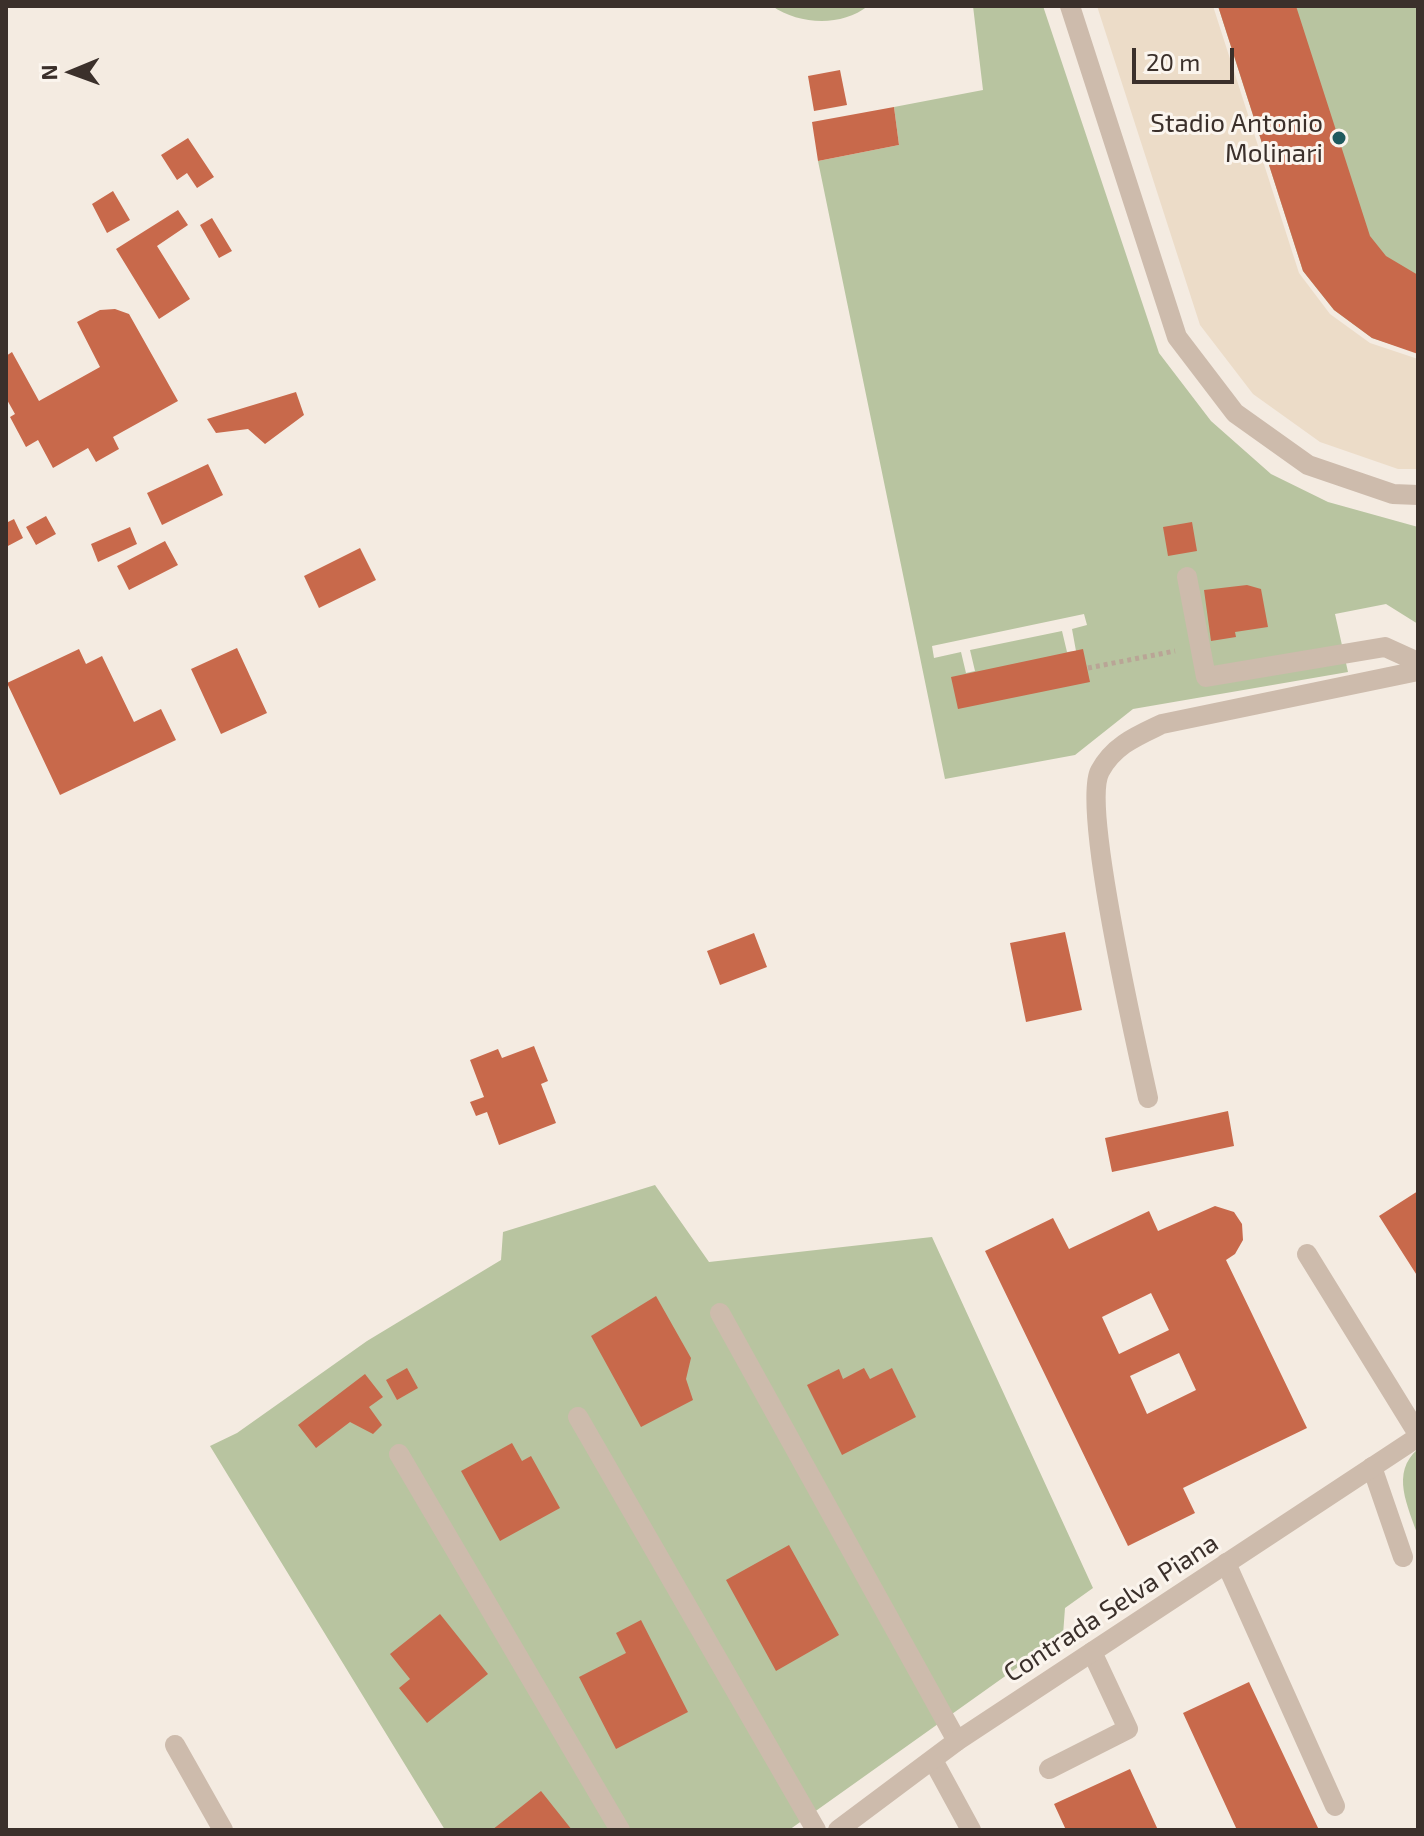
<!DOCTYPE html>
<html>
<head>
<meta charset="utf-8">
<style>
  body { margin:0 }
  #map { position:relative; width:1424px; height:1836px; overflow:hidden; background:#f4ebe1; font-family:"Exo 2",sans-serif }
  canvas { display:block }
  .frame { position:absolute; inset:0; border:8px solid #3b302b; pointer-events:none }
  .north { position:absolute; left:32px; top:32px; width:80px; height:80px; -webkit-text-stroke:6px #fbf5ee; paint-order:stroke; rotate:269deg; font-size:22px; font-weight:700; line-height:32px; text-align:center; color:#3b302b }
  .north::after { content:''; display:block; margin:auto; width:28px; height:36px; background:#3b302b; clip-path:polygon(50% 0,100% 100%,50% 72%,0 100%) }
  .scale { position:absolute; left:1132px; top:48px; width:102px; height:36px; box-sizing:border-box; border:4px solid #3b302b; border-top:0; padding-left:10px; font-size:24px; line-height:28px; white-space:nowrap; color:#3b302b; -webkit-text-stroke:6px #fbf5ee; paint-order:stroke }
</style>
</head>
<body>
<div id="map">
<canvas width="1424" height="1836"></canvas>
<div class="frame"></div>
<div class="north">N</div>
<div class="scale">20 m</div>
</div>
<script>
const g = document.querySelector('canvas').getContext('2d');
g.lineJoin = 'round';
function paint(path, color) {
  g.fillStyle = color;
  g.fill(path, 'evenodd');
}
function trace(path, color, width, dash) {
  g.strokeStyle = color;
  g.lineWidth = width;
  g.lineCap = dash ? 'butt' : 'round';
  g.setLineDash(dash || []);
  g.stroke(path);
}
function label(font, color, halo, rows, align = 'center') {
  g.font = font + ' "Exo 2",sans-serif';
  g.lineWidth = 6;
  g.setLineDash([]);
  g.textBaseline = 'middle';
  g.strokeStyle = halo;
  g.fillStyle = color;
  for (const [text, x, y, turn = 0] of rows) {
    g.save();
    g.translate(x, y);
    g.rotate((+turn || 0) * Math.PI / 180);
    g.textAlign = isNaN(turn) ? turn : align;
    if (halo) g.strokeText(text, 0, 0);
    g.fillText(text, 0, 0);
    g.restore();
  }
}
const green = new Path2D(`
  M772 6H868C841 27 800 25 772 6Z
  M973 6H1043L1159 353 1211 421 1271 474 1328 502 1418 527V624L1386 604 1335 614 1348 672 1133 709 1075 755 945 779 818 161 899 145 894 107 983 90ZM1084 614 1087 625 1072 629 1076 651 1067 652 1062 631 970 650 975 671 966 673 961 652 934 658 932 646Z
  M1218 6H1418V353L1372 338 1334 310 1303 271Z
  M655 1185 709 1262 932 1237 1093 1588 1065 1608 1063 1635 789 1830H445L210 1446 237 1433 367 1341 501 1260 503 1232Z
  M1418 1449V1536C1408 1506 1390 1473 1418 1449Z`);
const plaza = new Path2D(`
  M1097 6H1213L1299 273 1330 314 1370 343 1418 359V469H1398L1320 442 1253 394 1200 325Z`);
const building = new Path2D(`
  M1218 6H1296L1370 236 1386 256 1418 275V354L1372 338 1334 310 1303 271Z
  M840 70 847 105 814 111 808 76Z
  M894 107 899 145 818 161 812 122Z
  M188 138 214 177 197 188 187 173 177 180 161 155Z
  M113 191 130 220 107 233 92 204Z
  M178 210 188 225 157 246 190 299 159 319 116 249Z
  M212 218 232 251 219 258 200 225Z
  M115 309 129 314 178 401 113 437 119 449 96 462 88 448 53 468 38 440 26 447 10 417 15 414 6 398V356L12 352 39 401 100 367 77 322 100 310Z
  M296 392 304 415 265 444 248 429 216 433 207 419Z
  M208 464 223 495 162 525 147 493Z
  M46 516 56 534 36 545 26 527Z
  M14 519 23 538 6 547V523Z
  M1192 522 1197 551 1168 556 1163 527Z
  M130 527 137 544 98 562 91 544Z
  M165 541 178 565 129 590 117 566Z
  M360 548 376 580 319 608 304 576Z
  M1247 585 1261 589 1268 627 1235 632 1236 637 1211 641 1204 590Z
  M237 648 267 713 221 734 191 669Z
  M79 649 86 664 102 656 134 722 161 709 176 740 60 795 7 683Z
  M1083 649 1090 682 958 709 951 677Z
  M1065 932 1082 1010 1026 1022 1010 943Z
  M754 933 767 967 720 985 707 951Z
  M534 1046 548 1081 541 1084 556 1123 499 1145 487 1112 476 1116 470 1102 484 1097 470 1060 498 1049 502 1058Z
  M1228 1111 1234 1146 1112 1172 1105 1138Z
  M1418 1191V1277L1379 1216Z
  M1215 1206 1234 1212 1242 1224 1243 1240 1235 1254 1226 1260 1307 1428 1183 1488 1195 1513 1128 1546 985 1251 1053 1218 1069 1249 1149 1211 1158 1231ZM1151 1293 1169 1330 1119 1354 1102 1317ZM1179 1353 1196 1390 1147 1414 1130 1376Z
  M656 1296 691 1358 686 1379 693 1400 641 1427 591 1336Z
  M407 1368 418 1388 397 1400 386 1380Z
  M864 1368 870 1379 892 1368 916 1417 842 1455 807 1385 839 1369 843 1379Z
  M365 1374 383 1397 369 1407 382 1425 373 1434 350 1422 316 1448 298 1425Z
  M512 1443 522 1461 531 1456 560 1508 500 1541 461 1471Z
  M789 1545 839 1635 776 1671 726 1580Z
  M440 1614 488 1674 427 1723 399 1688 410 1679 390 1654Z
  M641 1620 688 1712 616 1749 579 1677 626 1653 616 1633Z
  M1249 1682 1319 1830H1237L1183 1713Z
  M1130 1769 1158 1830H1066L1054 1804Z
  M541 1791 572 1830H492Z`);
const path = new Path2D(`
  M1088 668 1175 651`);
const service = new Path2D(`
  M1187 577 1206 677 1385 647 1418 662
  M1148 1098C1137 1047 1081 806 1100 771 1114 745 1137 736 1162 724L1418 671
  M1307 1254 1418 1434
  M720 1313 957 1741
  M578 1417 816 1830
  M399 1454 620 1830
  M1372 1467 1403 1557
  M1226 1563 1335 1806
  M175 1745 223 1830
  M934 1762 971 1830
  M1049 1769 1128 1729 1092 1652`);
const minor = new Path2D(`
  M1070 6 1177 337 1235 413 1308 465 1393 494 1418 495
  M838 1830 957 1741 1418 1437`);
const markers = [
  [1339,138,8,"#1f5a5e"]
];
const poiNames = [
  ["Stadio Antonio",1323,123],
  ["Molinari",1323,153]
];
const streetNames = [
  ["Contrada Selva Piana",1111,1608,-33]
];
paint(green, '#b8c4a0');
paint(plaza, '#ecdcc8');
paint(building, '#c8694b');
trace(path, '#b9a596', 5, [4, 4]);
trace(service, '#cdbbac', 20);
trace(minor, '#cdbbac', 20);
for (const [x, y, r, color] of markers) {
  const dot = new Path2D();
  dot.arc(x, y, r, 0, 2 * Math.PI);
  g.fillStyle = color;
  g.fill(dot);
  trace(dot, '#fbf5ee', 3);
}
label('26px', '#3b302b', '#fbf5ee', poiNames, 'right');
label('26px', '#3b302b', '#fbf5ee', streetNames);
</script>
</body>
</html>
